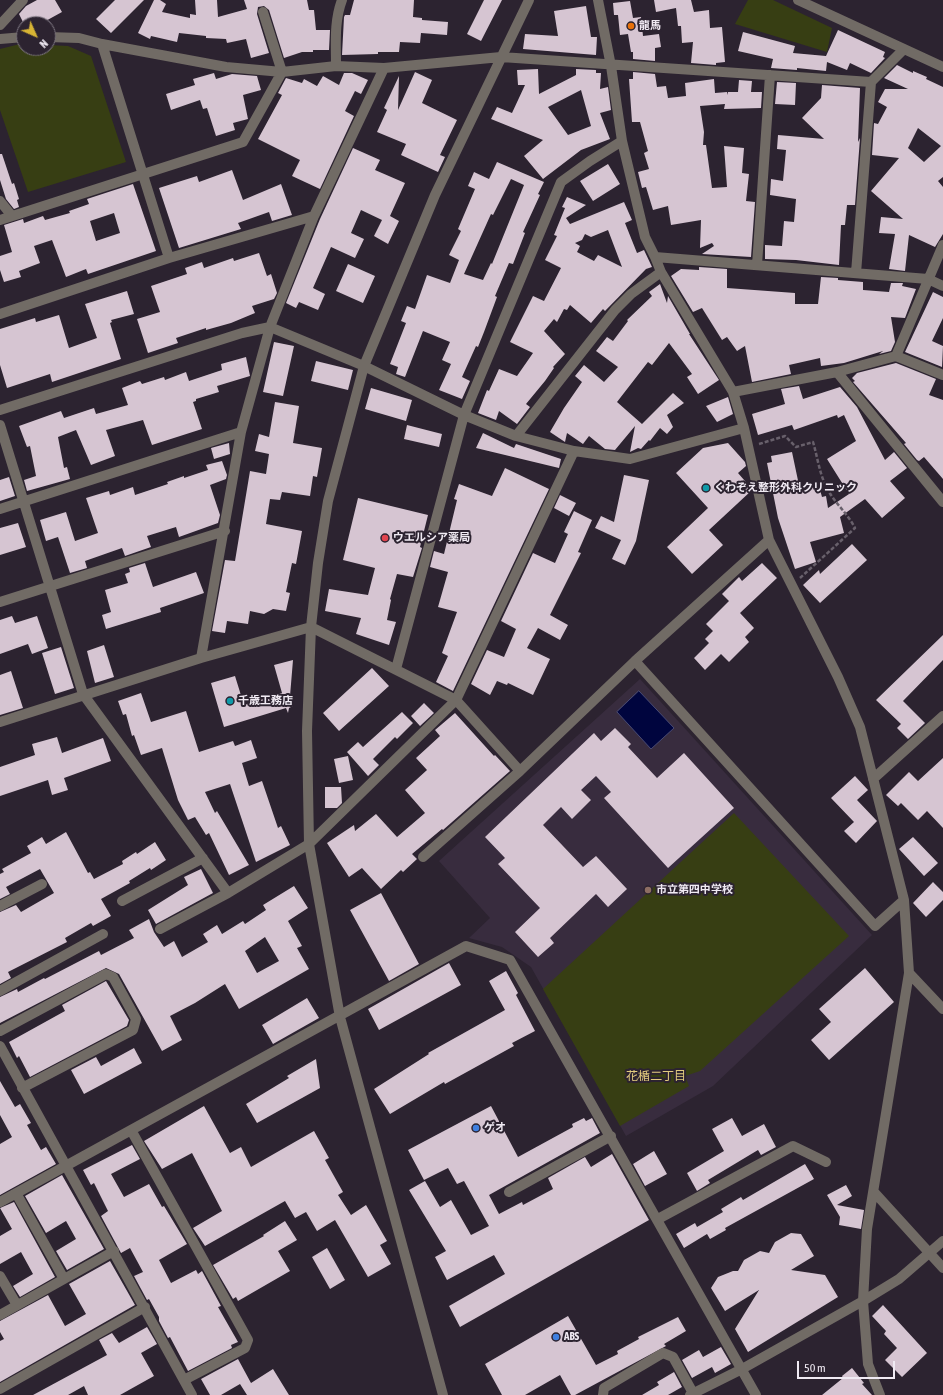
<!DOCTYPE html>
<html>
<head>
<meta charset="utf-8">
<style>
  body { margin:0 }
  #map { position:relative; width:943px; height:1395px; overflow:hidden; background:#2c2330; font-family:"Asap Condensed",sans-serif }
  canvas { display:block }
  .north { position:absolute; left:16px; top:16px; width:40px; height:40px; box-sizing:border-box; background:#2c2330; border:1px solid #7a737e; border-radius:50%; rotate:135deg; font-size:11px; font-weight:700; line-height:16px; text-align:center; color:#f0eaf3 }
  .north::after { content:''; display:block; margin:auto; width:14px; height:18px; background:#d7b434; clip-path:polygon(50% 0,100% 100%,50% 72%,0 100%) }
  .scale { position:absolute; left:797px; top:1361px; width:98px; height:18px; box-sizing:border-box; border:2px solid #f0eaf3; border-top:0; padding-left:5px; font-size:12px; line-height:14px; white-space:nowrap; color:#f0eaf3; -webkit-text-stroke:3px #2c2330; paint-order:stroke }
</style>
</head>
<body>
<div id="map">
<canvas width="943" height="1395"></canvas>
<div class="north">N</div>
<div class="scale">50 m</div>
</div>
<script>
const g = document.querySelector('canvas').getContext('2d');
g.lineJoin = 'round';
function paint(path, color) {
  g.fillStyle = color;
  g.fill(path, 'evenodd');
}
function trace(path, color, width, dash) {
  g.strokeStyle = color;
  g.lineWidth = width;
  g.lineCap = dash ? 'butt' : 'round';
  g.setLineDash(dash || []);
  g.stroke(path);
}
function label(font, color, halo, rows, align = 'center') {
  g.font = font + ' "Asap Condensed","Noto Sans JP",sans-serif';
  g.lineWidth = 4;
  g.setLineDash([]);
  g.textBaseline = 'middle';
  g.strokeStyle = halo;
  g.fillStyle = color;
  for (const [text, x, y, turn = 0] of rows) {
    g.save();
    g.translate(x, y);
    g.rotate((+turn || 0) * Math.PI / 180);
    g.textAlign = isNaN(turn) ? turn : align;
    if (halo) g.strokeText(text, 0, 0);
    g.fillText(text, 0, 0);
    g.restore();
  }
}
const built = new Path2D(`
  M640 679 872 935 713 1086 626 1136 531 967 502 947 469 938 490 918 439 861Z`);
const green = new Path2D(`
  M748 0H773L832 28 827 52 735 24Z
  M20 44H24V48H48V45L68 46 91 56 126 162 28 192 0 110V49Z
  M734 813 849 936 700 1071 685 1076 689 1086 620 1126 543 989Z`);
const water = new Path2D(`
  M639 691 674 728 651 749 617 712Z`);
const building = new Path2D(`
  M37 0H55L62 12 42 23 40 19 31 24H24L19 14 26 6Z
  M115 0H144L111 33 96 19Z
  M154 0H160L166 4 162 12 190 18V14L196 15 195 0H217L218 17 247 9 244 0H307L309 10H314L316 30H330L329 50H313V52H302L284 58 269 10 264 6 258 7 257 14 269 53 251 58 246 39 227 43 226 39 206 38V36L179 33 177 42 151 36 150 39 138 33Z
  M354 0H414L413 17 422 18V20L448 22 447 35 421 33 420 43 400 42 399 52H378V54L342 55 344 17 345 15H350Z
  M484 0H502L481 41 467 34Z
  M654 0H691L694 12 709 10 710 28 722 27 725 62 716 63V65L691 63 693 42 682 43 681 26H678L676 8 656 12Z
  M630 1 633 18 641 17 643 36 659 34 661 47 655 48V61L633 59V52H631L628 34 620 35 618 15H614L613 3Z
  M586 6 591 37H597L596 55 523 49 525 34 558 36 554 11Z
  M838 30 885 52 883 57 885 58 871 73 850 63 847 70 827 62 826 71 797 68V70L771 68 773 59 738 51 743 32 795 46 793 53 826 56Z
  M897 65 913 73V71L927 77 926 79 943 87V177L938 181 943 187V234L935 247 909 235 905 271 889 269 895 234 879 233 881 217 903 219 871 191 899 158 872 155 874 123 878 124 887 107 878 102 885 89H908L884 78ZM918 128 941 146 924 162 908 148Z
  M538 69 539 94 576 75V69L596 70V73H601L600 89 608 87 611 110 600 113 610 139 581 150 543 179 524 156 543 140 491 119 497 107 512 113 525 85H518L517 70ZM581 90 591 126 568 135 548 107Z
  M415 72 432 80 422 103 457 120 440 155 445 157 438 172 401 155 406 144 377 132 387 110 384 108 399 76 398 110Z
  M633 72 655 74 657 87 666 86 668 98 686 96 685 83 714 79 715 93 727 92 728 95V92H738L739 80 752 81 751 92H762L761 108 724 109 725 104 700 106 704 132 703 145H706L712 188 727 187 724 146 744 148 742 173 749 174 746 201 755 202 751 257 702 254 714 246 712 243 700 248 701 220 671 225 668 206 653 210 646 187 642 188 638 172 649 169 644 153 648 151 640 122H632L629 79H633Z
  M214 73 216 79 232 74 257 76 261 90 243 95 248 119 233 123 235 130 216 136 207 108 203 109 200 100 171 110 166 94 195 85 193 79Z
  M344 73H352L368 80 361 94 355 91 345 111 354 116 320 189 292 176 300 160 258 139 282 95 278 93 286 78 302 83 304 79 317 86 323 76 339 85Z
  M777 82 796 83 795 105 775 104Z
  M822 85 860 88 858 142 860 138 855 205H847L845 225H841L839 265 796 260 765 259V245L782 246 784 221 794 222 796 199 770 195 771 179 783 181 786 150 777 149 778 135 824 139 802 118 821 98Z
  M353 148 380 160 375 170 405 183 390 216 399 221 388 244 374 236 382 220 361 210 351 233 364 239 355 258 331 247 313 288 325 294 318 310 299 302 296 308 286 303 320 219Z
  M0 154H2L12 184 14 183 19 199 17 200 19 207 14 209 6 199 0 180Z
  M497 162 544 182 538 194 540 195 523 232 525 233 513 264 509 263 495 296 497 297 484 332 478 347 476 346 462 377 470 381 462 399 439 390 451 364 442 360 450 342 423 331 405 377 396 374 398 367 390 364 406 323 401 321 407 306 415 309 427 275 450 283 459 260 449 255 461 231 458 229 475 189 468 186 474 172 489 179ZM511 179 524 185 492 264 491 263 483 280 464 274 491 214 493 215Z
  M608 164 620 184 593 201 580 181Z
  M232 170 243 200 281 184 292 215 272 221 269 212 238 223 241 229 179 248 159 188 197 176 199 182Z
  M133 184 156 251 88 274 86 269 66 277 52 240 34 246 40 263 19 271 21 277 4 282 0 270V256L12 252 4 225 23 219 24 223 43 216 45 220 70 213 69 211 89 204 87 199ZM114 213 120 233 96 241 90 221Z
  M567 197 586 205 566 218 570 224 624 202 632 220 625 223 637 253 644 250 652 267 646 269 605 311 603 309 591 323 570 305 567 310 564 309 557 322 554 319 544 331 565 354 553 367 554 368 545 381 526 404 530 407 517 424 499 411 496 420 478 413 487 390 489 391 499 369 517 376 533 353 510 342 533 296 544 301 561 268 545 260 557 236 554 235 565 208 562 207ZM608 230 622 267 598 255 594 261 577 252 580 246 575 243 582 240 585 234 591 237Z
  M259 253 267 276 271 274 277 293 274 299 252 306 255 313 231 323 206 330V328L176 338 178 343 148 353 137 319 160 312 151 286 187 274 185 268 202 262 204 268 233 258 234 261Z
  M348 264 375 276 363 303 336 291Z
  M699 267 727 269V288L795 293V304H818L821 277 838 278V280L863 282V290L889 292 891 283H903L902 286 916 289 905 318 891 317 895 342 891 351 879 354 883 351 844 363 821 366 820 358 789 365 791 374 752 382 745 346 737 351 727 337 722 340 702 308 693 312 671 276 681 269 699 270Z
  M660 284 667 303 668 296 690 334H689L719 380 698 394 687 377 692 374 669 343 652 365 648 362 617 402 642 424 673 393 684 403 667 415 673 427 667 434 660 428 650 441 649 440 641 449 638 448 630 452 635 426 615 450 605 449 589 436 583 444 567 433 565 442 550 432 564 408 582 382 575 376 584 365 604 382 618 367 596 351 607 337 613 341 628 321 627 320 652 296 649 292Z
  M127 291 134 314 111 320 112 322 110 323 121 359 52 382 50 374 7 388 0 365V329L35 318 36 322 59 315 69 348 97 338 85 304Z
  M933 292 943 297V318L932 341 943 346 942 367 905 352Z
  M274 342 294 346 283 396 263 392Z
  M246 357 250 376 217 386 219 392 196 399V401L193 402 202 429 152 445 143 420 106 430 115 456 91 465 76 430 58 437 64 468 67 467 70 479 27 491 24 480 36 476 30 446 27 447 19 426 61 411 64 418 94 408 96 414 128 405 122 388 140 381 142 384 164 377 165 380 186 372 189 381 222 370 221 364Z
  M316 361 353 370 348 390 311 381Z
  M896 363 936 379 929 395 943 400V479L924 457 919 461 917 460 904 444 906 443 853 382 855 381 852 378 857 373Z
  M799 386 803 399 840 387 857 407 885 460 894 452 907 468 890 481 905 498 882 518 865 499 840 517 844 533 810 542 816 562 795 569 778 518 767 463 772 462 771 456 792 452 800 490 819 486 822 497 826 496 828 508 849 494 827 459 856 441 844 415 838 418 837 415 794 430 792 425 758 435 752 414 785 404 781 389Z
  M371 388 412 400 406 421 365 409Z
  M728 397 733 414 717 422 706 406Z
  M275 402 299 406 293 443 322 448 317 477 313 476 310 496 282 492 280 500 270 499 266 524 302 531 296 564 292 563 286 592 290 593 286 611 273 609 264 614 250 611 248 624 227 621 225 633 212 631 225 560 235 561 250 471 266 474 269 454 255 451 259 434 269 437Z
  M407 425 442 434 439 447 404 439Z
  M483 433 514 448 516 444 561 459 559 468 476 448Z
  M229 443 230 454 214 459 211 448Z
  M728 443 745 462 746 466 738 473 751 488V491L709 530 723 545 692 574 667 547 708 508 676 473 703 448Z
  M222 461 227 475 226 479 210 485 220 515 218 523 179 537 176 527 147 536 151 547 125 556 122 548 85 561 87 568 70 573 58 537 46 541 40 520 66 512 75 541 98 533 86 498 109 491 110 495 133 487 135 495 168 484 167 482 184 476V478L208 470 206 465Z
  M505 468 549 489 453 691 436 682 448 656 442 653 457 612 438 607 448 572 430 567 434 551 444 554 457 500 454 499 459 484 492 496Z
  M624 475 649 480 636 541 625 565 612 559 621 540 595 528 601 516 614 522Z
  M9 477 15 496 0 501V480Z
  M560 495 576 503 569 516 554 508Z
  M358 498 428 515 420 547 422 548 413 577 397 574 390 599 391 600 387 620 396 622 389 645 356 634 361 618 325 611 329 589 368 595 375 568 343 560Z
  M574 511 592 520 578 552 581 553 550 615 568 625 560 640 538 628 527 648 550 659 533 695 508 683 507 685 497 681 490 695 471 684 487 650 504 657 516 629 501 621 533 553 555 563 568 534 564 532Z
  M18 523 26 547 0 555V528Z
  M852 544 867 560 820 603 803 585 819 570 820 574Z
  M145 563 153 587 196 572 204 593 160 608 161 612 106 629 102 615 111 612 105 590 128 583 125 574 130 572 129 568Z
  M762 563 777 578 740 613 754 628 745 637 749 642 729 662 721 654 705 670 694 658 709 643 705 639 713 631 706 624 729 601 722 594 739 577 742 581Z
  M12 616 15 623 37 616 48 648 32 654 28 644 0 654V620Z
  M943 635V660L903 701 925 723 908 739 897 728 901 724 876 700Z
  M104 645 114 677 95 683 87 651Z
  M61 647 74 688 55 694 42 653Z
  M293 660 290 696 293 706 289 708 288 713 286 708 224 727 211 683 235 676 244 705 282 693 274 665Z
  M372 668 389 686 339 731 323 713Z
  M11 671 23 708 0 715V675Z
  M141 693 151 722 186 711 199 752 233 741 235 746 251 740 257 758 242 763 249 786 262 781 278 828 281 826 290 845 256 862 230 784 205 792 215 813 217 811 249 865 229 875 209 833 206 835 195 817 188 820 178 800 162 748 141 755 134 735 132 736 126 714 123 715 118 701Z
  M424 703 434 713 420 726 411 716Z
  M402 712 413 723 397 739 395 737 373 759 379 765 368 776 347 752 358 742 363 747Z
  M455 713 494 756 495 755 510 771 443 830 442 829 412 854 417 859 403 872 401 870 381 889 362 868 349 877 327 843 354 825 355 831 376 814 397 837 425 813 405 790 427 770 416 758 440 736 435 730Z
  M615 728 631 744 628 747 657 778 684 753 734 808 668 868 604 798 611 792 596 776 581 790 591 800 572 819 561 807 543 825 583 867 596 856 627 889 608 907 596 894 550 938 554 943 538 957 515 932 540 908 498 864 505 858 485 837 594 733 601 741Z
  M57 737 62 753 103 738 111 761 64 778 68 790 52 795 48 780 0 796V767L35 755 32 744Z
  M348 756 353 780 339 783 334 759Z
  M943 758V828L927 811 918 820 901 803 898 806 886 795 909 772 918 781Z
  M855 776 868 790 857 800 877 821 856 843 844 831 854 822 831 798Z
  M325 787H341L342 803 337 808H325Z
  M66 832 88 873 90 872 94 879 123 864 122 861 136 852 137 854 155 842 166 860 151 870 150 868 129 881 130 883 101 899 111 916 93 926 91 923 65 938 67 942 8 972 11 978 0 984V912L16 905 21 912 54 893 40 869 6 887 10 894 0 899V874L4 872 2 869 31 853 27 846 42 837 46 844Z
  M913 837 938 863 924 876 899 849Z
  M201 869 213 893 156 924 148 910 188 885 184 877Z
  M933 882 943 892V900L926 917 913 903Z
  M294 886 308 908 288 921 302 946 297 948 309 969 239 1009 225 984 195 1003 170 1016 182 1040 162 1051 119 974 106 968 0 1023V997L17 989 18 992 44 978 45 979 99 951 101 955 134 938 129 930 149 919 154 932 164 947 174 941 182 957 208 942 203 934 217 925 222 934 243 921 245 924 266 910 263 905ZM265 937 279 961 257 973 245 951Z
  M381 893 419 964 389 981 350 910Z
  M449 963 461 985 379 1030 368 1009Z
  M865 968 894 1002 829 1060 811 1040 831 1022 819 1009Z
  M506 971 518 993 516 995 535 1031 512 1043 514 1046 445 1084 444 1082 390 1114 374 1089 429 1054 428 1053 505 1010 489 981Z
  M106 981 129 1020 127 1026 30 1077 19 1056 17 1058 9 1042 65 1011 62 1005Z
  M307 998 319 1018 273 1044 262 1025Z
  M134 1048 142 1063 84 1094 71 1070 96 1057 101 1066Z
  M316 1059 320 1088 257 1123 246 1104 289 1078 287 1076Z
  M0 1081 15 1107 20 1104 31 1123 27 1125 41 1150 46 1147 56 1164 0 1195V1144L12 1137 0 1115Z
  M204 1106 230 1153 241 1147 251 1167 314 1131 329 1158 325 1160 343 1192 338 1195 351 1215 366 1205 387 1241 380 1245 391 1264 368 1277 335 1220 317 1231 306 1212 295 1218 285 1201 205 1246 193 1228 222 1211 192 1153 162 1169 144 1141Z
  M491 1106 518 1157 573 1127 572 1124 584 1118 586 1121 592 1118 600 1133 489 1195 499 1214 522 1202 523 1205 553 1189 548 1178 585 1157 591 1167 612 1154 649 1220 460 1327 449 1306 505 1274 494 1255 447 1280 435 1257 446 1251 409 1190 425 1181 440 1207 451 1200 471 1235 489 1226 464 1181 457 1184 448 1168 424 1180 408 1150Z
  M732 1118 742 1136 764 1124 776 1147 761 1155 758 1150 708 1180 710 1183 697 1191 687 1173 724 1151 712 1129Z
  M132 1145 140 1159 111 1174 124 1197 149 1184 162 1207 164 1206 187 1244 159 1260 171 1283 196 1270 198 1274 202 1271 221 1306 218 1307 238 1342 231 1345 232 1348 188 1371 170 1337 168 1338 159 1321V1317L149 1299 147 1300 134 1276 143 1272 130 1248 121 1253 101 1216 108 1211 94 1183 91 1185 83 1170Z
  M654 1151 667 1174 645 1186 633 1164Z
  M805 1164 814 1179 725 1228 726 1230 710 1239 707 1234 684 1248 676 1234 695 1223 697 1227 723 1212 721 1209 741 1197 743 1200Z
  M62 1175 104 1249 67 1270 56 1251 76 1239 66 1221 46 1233 25 1196Z
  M846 1185 852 1196 837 1205 864 1210 861 1229 839 1225 840 1217 827 1195Z
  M14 1202 55 1277 20 1297 13 1286 33 1274 21 1252 0 1264V1236L12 1229 0 1208Z
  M285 1221 297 1240 278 1251 290 1271 238 1301 236 1297 233 1299 213 1265 264 1236 263 1235Z
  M791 1233 801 1234 814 1256 791 1270 825 1275 838 1297 748 1352 735 1329 759 1290 725 1311 711 1288 718 1277 733 1271H738L744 1260 760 1251 769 1253 775 1242Z
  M327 1248 345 1280 330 1289 312 1257Z
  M110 1261 135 1305 0 1382V1341L4 1339 0 1332V1321L48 1295 65 1326 86 1314 69 1284Z
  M883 1305 927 1353 902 1377 885 1360 897 1348 884 1334 886 1331 872 1316Z
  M568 1316 596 1365 618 1354 617 1351 639 1339 638 1337 678 1317 686 1331 664 1344 666 1346 575 1395H571L560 1375 525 1395H502L485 1364Z
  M147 1327 157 1344 141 1353 154 1376 120 1395H88L84 1386 68 1395H33L107 1355 99 1340 112 1333 119 1343Z
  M721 1347 731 1364 715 1373 712 1367 692 1378 682 1360 699 1350 703 1357Z
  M238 1359 251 1383 273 1369 289 1395H247L240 1384 221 1395H210L201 1379Z
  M852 1368 864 1383 862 1384 872 1395H822L843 1378 842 1376Z
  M674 1372 682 1387 668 1395H642L659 1385 657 1382Z`);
const path = new Path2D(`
  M759 444 785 436 796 447 813 442C817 455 819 471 825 484 832 501 847 512 855 528L800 578`);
const minor = new Path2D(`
  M598 0 611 66 622 141 645 237 655 257 661 272 733 392 744 428 769 540 838 677 860 727 904 900 909 973 867 1229 863 1301 868 1364 880 1395
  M798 0 943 67
  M0 25 23 0
  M48 37 79 38 102 44 226 67 282 72 336 66 384 68 501 57 871 82 903 50
  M0 39 24 37
  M102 44 169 258
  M336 66C336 43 334 21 342 0
  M0 201 12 216
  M0 220 243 142 282 72 263 12
  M655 257 928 279 943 286
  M757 265 770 75
  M856 273 871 82
  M0 314 169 258 314 216
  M896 356 943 245
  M837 372 943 502
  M733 392 837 372 896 356 943 375
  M0 410 242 333 270 327 364 366 464 415 516 436 574 451 630 459 744 428
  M0 425 83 694 228 893
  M516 436 615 310 631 294 661 272
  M0 509 241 432
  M0 602 225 531
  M201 658 241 432 270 327 314 216 384 68
  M635 661 875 926 904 900
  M396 669 464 415 561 182 590 161 622 141
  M0 722 201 658 311 627 456 700 520 771
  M873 779 943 716
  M423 857 520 771 635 661 769 540
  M122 901 203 858
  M0 906 42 884
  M160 929 228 893 309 844 456 700 574 451
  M909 973 943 1009
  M0 991 103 934
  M0 1031 106 974 113 977 136 1019 133 1030 22 1088
  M0 1046 192 1395
  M131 1130 248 1340 245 1348 184 1380
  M509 1192 611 1136
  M874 1192 943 1268
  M16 1193 64 1279
  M0 1202 466 946 510 960 756 1395
  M658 1219 793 1146 826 1162
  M0 1276 17 1305
  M0 1315 114 1251
  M0 1389 145 1307
  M443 1395 340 1017 309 844 307 731 311 627 318 563 328 501 364 366 435 195 529 0
  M603 1395 604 1388 663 1353 673 1357 693 1393
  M690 1395 742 1369 863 1301 899 1279 943 1241`);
const markers = [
  [631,26,4,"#e8710a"],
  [706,488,4,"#0f9aa8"],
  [385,538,4,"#e0444e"],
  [230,701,4,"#0f9aa8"],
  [648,890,4,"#8d6e63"],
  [476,1128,4,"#3f7fe0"],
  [556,1337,4,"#3f7fe0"]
];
const poiNames = [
  ["龍馬",639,26],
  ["くわぞえ整形外科クリニック",714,488],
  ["ウエルシア薬局",393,538],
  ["千歳工務店",238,701],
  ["市立第四中学校",656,890],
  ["ゲオ",484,1128],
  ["ABS",564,1337]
];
const neighbourhoodNames = [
  ["花楯二丁目",656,1076]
];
paint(built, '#382c3e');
paint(green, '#373e13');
paint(water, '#00053e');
trace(water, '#484a74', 1);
paint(building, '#d6c5d2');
trace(path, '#68606b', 2.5, [4, 2]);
trace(minor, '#716b65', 10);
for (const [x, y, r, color] of markers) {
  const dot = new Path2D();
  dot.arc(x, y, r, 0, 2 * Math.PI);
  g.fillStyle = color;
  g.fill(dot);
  trace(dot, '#2c2330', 1.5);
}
label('bold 11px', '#f0eaf3', '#2c2330', poiNames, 'left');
label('12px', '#e2cb7e', '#2c2330', neighbourhoodNames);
</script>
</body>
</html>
